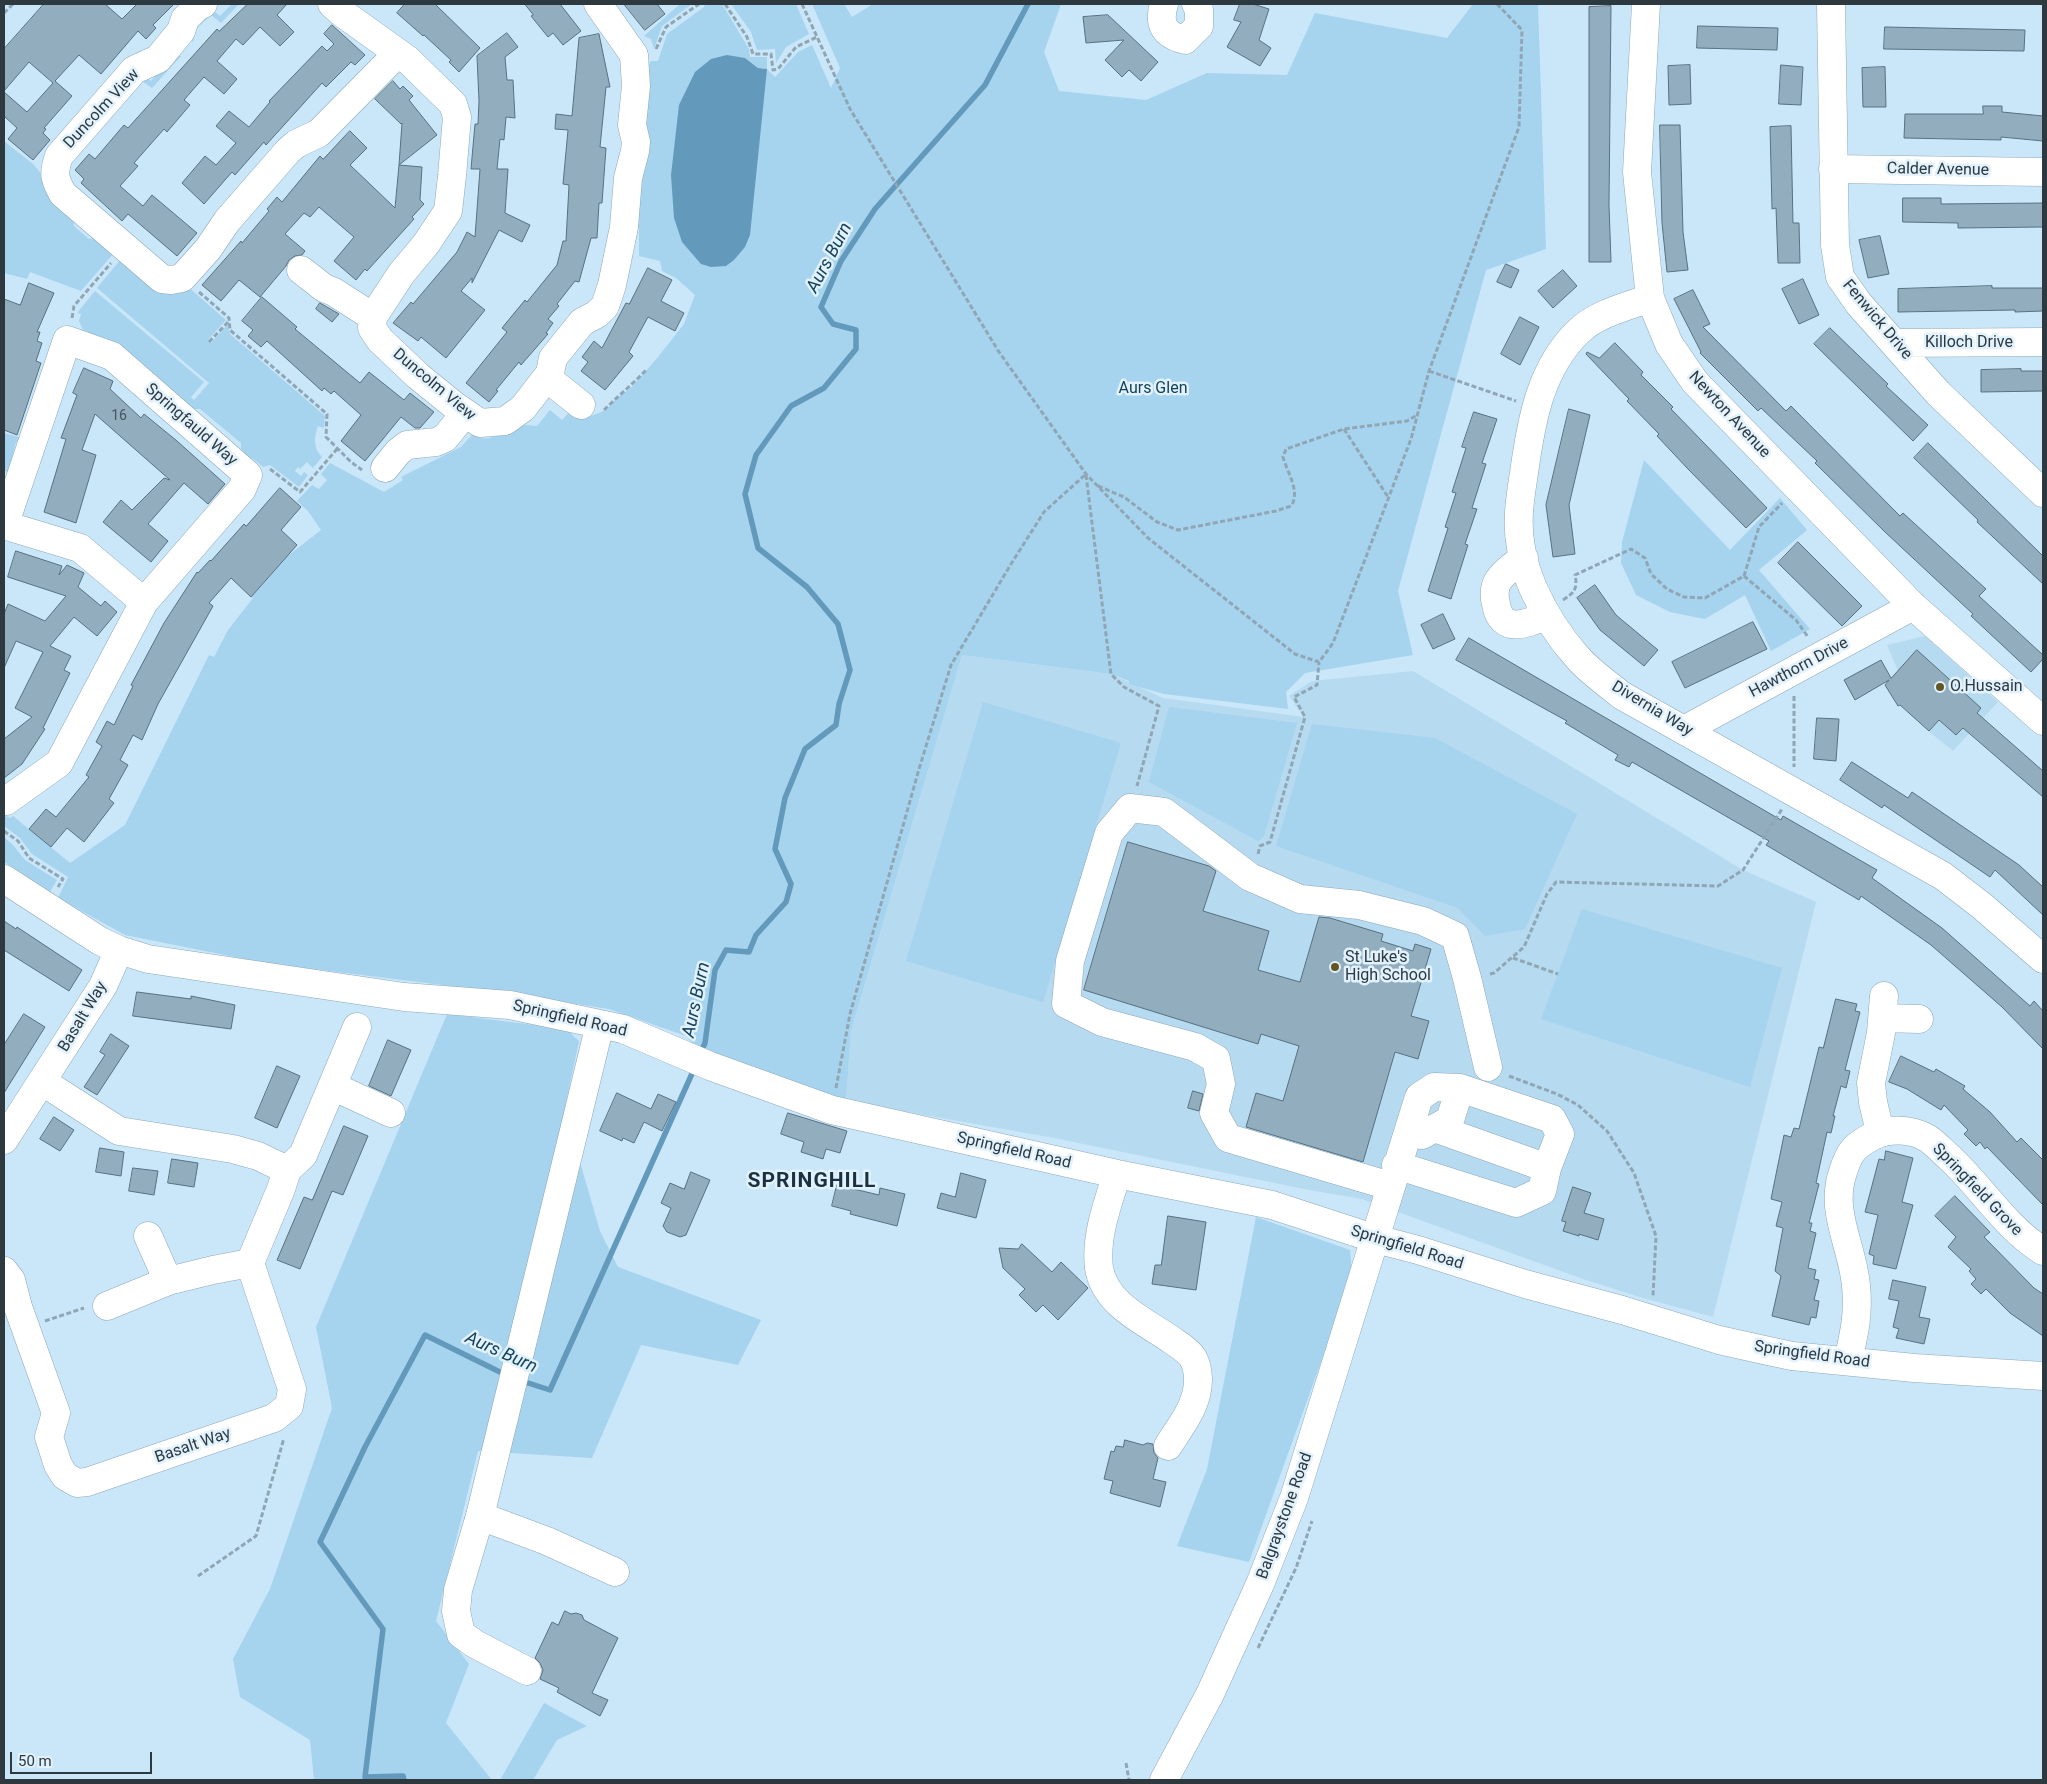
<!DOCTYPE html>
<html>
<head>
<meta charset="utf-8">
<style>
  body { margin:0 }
  #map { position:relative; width:2047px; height:1784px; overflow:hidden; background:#cae7f9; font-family:Roboto,sans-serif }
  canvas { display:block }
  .frame { position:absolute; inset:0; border:5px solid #2d383f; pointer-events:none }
  .scale { position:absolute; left:10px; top:1752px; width:142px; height:22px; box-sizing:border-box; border:2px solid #2d383f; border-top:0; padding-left:6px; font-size:15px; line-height:18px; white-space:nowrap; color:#2d383f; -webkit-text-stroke:4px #e1f2fd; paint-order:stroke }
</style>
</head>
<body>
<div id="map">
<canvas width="2047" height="1784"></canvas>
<div class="frame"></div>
<div class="scale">50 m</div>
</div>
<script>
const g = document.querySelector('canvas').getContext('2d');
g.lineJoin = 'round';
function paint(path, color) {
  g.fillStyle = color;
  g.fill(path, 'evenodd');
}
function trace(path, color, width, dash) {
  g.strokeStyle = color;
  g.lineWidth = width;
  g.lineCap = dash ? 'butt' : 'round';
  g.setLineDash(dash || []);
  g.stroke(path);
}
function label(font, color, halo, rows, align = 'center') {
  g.font = font + ' Roboto,sans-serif';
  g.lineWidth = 5;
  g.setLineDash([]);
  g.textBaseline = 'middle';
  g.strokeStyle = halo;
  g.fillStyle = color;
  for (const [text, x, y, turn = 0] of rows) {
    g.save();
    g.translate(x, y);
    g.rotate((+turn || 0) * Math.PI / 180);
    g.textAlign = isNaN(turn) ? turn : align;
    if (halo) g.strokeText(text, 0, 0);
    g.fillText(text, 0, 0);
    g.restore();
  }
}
const built = new Path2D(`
  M1925 636 1998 702 1953 751 1921 725 1887 645Z
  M962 655 1111 674 1163 698 1304 717 1289 696 1312 681 1413 671 1743 870 1816 902 1713 1317 1643 1298 1583 1279 1362 1199 1309 1190 1054 1138 846 1101 851 1031Z`);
const green = new Path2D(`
  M232 4 238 5 221 23 211 15 197 28 193 42 188 38 210 8 220 16Z
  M680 4H692L662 26 654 49 651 39 644 36Z
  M705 4H722L749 49 750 57H767V69L775 77 798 52 812 45 831 88 840 68 812 4H844L852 17 873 4H1061L1044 52 1059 91 1146 100 1207 73 1287 75 1315 13 1447 38 1473 4H1538L1546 249 1486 270 1398 591 1413 655 1305 673 1286 692 1288 709 1164 694 1129 684V681L1111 674 962 655 851 1031 846 1101 697 1049 686 1036 609 1009 499 992 265 963 125 935 58 898 68 877 32 854 20 838 4 826V815L10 818 13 816 70 863 125 825 209 655 214 657 228 630 253 598 251 597 285 558 321 530 308 511 297 501 312 485 319 489 327 480 321 474 330 463 384 492 403 480 401 477 461 447 472 435C491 446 506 428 525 425 529 425 533 426 537 426L550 410 562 420 572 409 585 411 591 416 606 410 616 399 632 387 658 357 684 324 695 295 676 278 662 271 660 261 639 256V228L633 226 644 71 651 61H658L667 34 704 7ZM745 58 758 68 767 69 695 72Z
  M731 4H796L809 34 786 47 776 63 775 49 757 50 751 32Z
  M173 55 181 56 152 88 142 81 141 73 151 81Z
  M4 141 33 164 40 172 43 185 73 212 74 226 89 239 103 237 114 253 81 291 30 272 27 279 4 273Z
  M121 259 186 285 226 320 208 340 211 343 228 324 230 334 325 416 324 428 318 426C314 436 313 449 322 457L313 468 307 462 300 469 298 467 295 471 301 476 304 472 308 475 299 487 270 465 263 467 252 458 246 460 241 456V443L200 409H187L87 339 79 321 81 314 77 313 95 291 204 382 191 397 194 400 209 383 97 288Z
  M4 433 19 437 15 445 9 472 4 471Z
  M1644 460 1730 550 1780 498 1807 530 1759 570 1810 629 1771 651 1745 595 1705 619 1670 612 1636 595 1621 563 1622 542Z
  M983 702 1121 743 1043 1002 906 961Z
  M1169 707 1297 723 1264 836 1258 841 1149 782Z
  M1312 724 1435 738 1577 814 1525 929 1485 936 1458 908 1276 846Z
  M4 837 13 845 25 860 57 880 50 892 4 862Z
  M1582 909 1782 968 1750 1087 1541 1019Z
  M447 1014 566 1029 579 1041 543 1211 575 1145 600 1231 618 1267 761 1320 738 1365 641 1345 592 1458 478 1451 436 1621 469 1664 446 1723 492 1780H314L310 1740 240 1697 233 1659 270 1589 332 1408 316 1327Z
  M1256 1217 1350 1250 1352 1276 1249 1562 1177 1546 1207 1469Z
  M544 1703 587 1726 557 1740 533 1780H500Z`);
const water = new Path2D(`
  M727 55 745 58 758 68 767 69 750 235 745 247 734 260 726 266 711 267 701 264 682 242 674 218 671 175 679 105 695 72 711 59Z`);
const stream = new Path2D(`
  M700 1054 705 1043 715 970 726 950 749 952 756 935 786 902 791 884 775 849 785 798 805 749 836 725 839 704 850 670 838 624 807 587 758 548 745 494 756 455 791 406 824 388 856 349V330L833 324 821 307 841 261 875 209 985 85 1028 4
  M522 1381 550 1390 695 1067
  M404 1780 403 1776 365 1777 383 1629 320 1542 365 1447 425 1335 506 1375`);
const building = new Path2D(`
  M44 4H105L122 19 137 4H174L153 25 156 28 146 39 138 31 101 74 79 55 55 81 72 96 44 128 46 129 43 133 50 140 33 160 8 139 17 128 4 116V92L27 112 53 83 29 62 4 91V49Z
  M248 4H287L277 15 294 32 280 46 260 27 243 45 236 39 217 61 237 79 224 94 204 77 184 100 190 105 167 132 164 129 134 163 138 166 120 186 143 206 152 195 197 233 177 256 128 214 122 221 81 183 84 179 75 170 89 154 95 159 124 125 128 128 217 29 219 31Z
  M405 4H435L480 48 459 72 449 62 451 60 424 35 423 36 397 13Z
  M525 4H560L581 31 563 45 553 33 548 37 531 16 533 15Z
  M624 4H657L665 14 645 30Z
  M1240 4H1253L1269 9 1259 40 1271 48 1260 66 1227 47 1241 22 1234 20Z
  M1611 6 1609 205 1611 262H1589V7Z
  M1108 15 1158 62 1141 81 1129 70 1122 77 1105 60 1124 40 1086 43 1083 17Z
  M332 25 365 55 355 65 351 62 326 87 322 83 266 145 264 142 235 175 232 172 204 204 182 183 205 156 216 165 236 143 216 126 229 111 249 127 270 102 269 101 322 46 327 51 334 44 324 34Z
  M1698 26 1778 28 1777 50 1697 48Z
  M1885 27 2025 30 2024 51 1884 49Z
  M507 33 518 47 505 57 507 80H513L515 118 506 117 504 140 500 139 497 169H508L505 213 530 225 522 242 499 230 472 283V278L461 291 485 310 446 358 421 337 418 341 393 323 411 302 413 304 457 252 467 232 475 237 480 169H471L475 124H478L479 101 477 56Z
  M599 34 610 87H606L600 147 606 148 602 203H599L597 238H591L579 282 575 281 557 304 559 306 548 319 553 323 546 333 548 334 521 365 519 362 496 390 498 391 489 402 466 383 507 332 502 328 525 300 527 302 557 265 563 241H566L569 185 563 184 568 130 555 129 556 114 572 116 579 38Z
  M1690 65 1691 104 1669 105 1668 66Z
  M1781 65 1803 67 1801 105 1779 104Z
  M1885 67 1886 107H1863L1862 68Z
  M393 81 400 89 403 86 413 96 409 100 437 135 399 165 402 123 401 124 375 99Z
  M1983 106H2002V112L2043 116V141L2001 137V140L1904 138 1905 114H1983Z
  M1660 125H1680L1683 232 1688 270 1667 272 1662 223Z
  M1791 126 1793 223H1799L1800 263H1778L1776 208 1772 209 1770 127Z
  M350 131 367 148 350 165 395 208 399 165 422 167 420 200 424 204 412 217 414 219 367 271 365 269 356 280 334 261 354 237 319 207 310 217 304 213 285 234 305 251 302 255 295 256 289 260 286 266 260 297 239 280 221 301 202 285 241 241 242 243 269 211 267 209 277 197 282 202 320 156 323 159Z
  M1903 198H1941V204L2043 203V227L1958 228V223L1903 222Z
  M1880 236 1889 274 1868 278 1859 240Z
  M1506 264 1519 270 1511 288 1497 282Z
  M648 268 672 280 661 301 684 313 675 331 648 317 629 352 633 356 605 390 581 371 588 362 582 357 594 341 602 348 626 303 629 304Z
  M1563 270 1577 286 1553 308 1538 291Z
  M1803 279 1819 315 1799 324 1782 289Z
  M29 283 54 293 37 332H40L37 341 42 343 36 361 41 363 17 435 4 430V299L20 305Z
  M1992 286V288H2043V311L2015 312V310L1898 312V289Z
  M1693 290 1710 324 1703 327 1786 411 1791 406 1900 516 1903 513 1986 589 1979 596 2043 655V659L2031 672 1971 616 1973 614 1885 532 1815 463 1817 461 1761 408 1758 411 1700 353 1701 352 1674 299Z
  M262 297 297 327 295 329 360 383 369 372 404 400 410 393 434 412 420 428H415L401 417 365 461 341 441 361 415 334 391 331 394 324 388 322 391 267 341 261 347 248 336 253 330 242 321Z
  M320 303 339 314 332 322 316 309Z
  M1520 317 1539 327 1520 365 1501 354Z
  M1830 328 1888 384 1886 386 1928 425 1913 441 1814 344Z
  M1615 343 1643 372 1641 375 1673 407 1671 409 1767 508 1746 528 1688 469 1657 436 1659 434 1627 401 1629 399 1586 354 1587 352 1599 358Z
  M84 368 113 381 110 389 141 418 144 414 177 441 225 484 208 504 184 483 148 524 168 541 151 562 103 522 121 500 132 510 164 478 170 480 95 414 82 450 96 455 76 523 44 512 66 439 61 438 77 395 73 393Z
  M2021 369V371H2043V391L1981 392V370Z
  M1569 409 1590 415 1569 505 1575 554 1553 557 1546 505Z
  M1474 412 1497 419 1482 463 1486 464 1472 508 1477 509 1465 544 1468 545 1451 599 1428 591 1448 528 1445 527 1456 493 1452 492 1466 448 1462 447Z
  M1928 443 2043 556V584L1977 522 1978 520 1914 458Z
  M280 488 301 507 281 530 297 545 251 597 231 578 209 603 213 606 158 704 142 740 133 735 120 760 128 765 109 799 114 803 84 842 67 828 51 847 29 829 46 809 56 817 89 777 86 775 102 746 96 742 107 721 114 725 133 686 131 685 164 623 197 572 198 573 210 560 211 561 244 524 246 526Z
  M1798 542 1862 606 1842 626 1778 563Z
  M16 551 62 566 59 575 67 565 84 573 78 587 101 606 105 601 117 612 97 636 74 617 50 646 71 656 64 670 70 673 43 728 45 729 22 764 4 778V739L32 717 15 708 43 652 16 641 4 668V614L8 604 45 621 66 596 8 577Z
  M1595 585 1616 615 1658 650 1644 666 1600 630 1577 598Z
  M1443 614 1455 639 1433 649 1421 625Z
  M1753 622 1767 649 1685 688 1672 662Z
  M1469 638 1731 791 1781 820 1783 816 1877 870 1872 878 1942 928 2030 1006 2034 1001 2043 1011V1049L2002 1007 1931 945 1861 896 1859 900 1766 845 1769 841 1632 762 1629 767 1615 760 1618 755 1565 723 1567 721 1456 660Z
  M1917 650 1981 708 1977 713 2043 771V797L1963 728 1956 735 1939 720 1929 731 1900 705 1898 706 1885 685 1889 680 1855 700 1844 680 1881 660 1891 678Z
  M1817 718 1839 719 1836 761 1814 759Z
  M1852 762 1908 798 1912 792 2019 865 2043 887V915L1995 870 1990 877 1884 805 1882 808 1840 780Z
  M1128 842 1209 866 1216 871 1203 911 1269 931 1258 970 1300 982 1319 917 1330 918 1383 934 1381 941 1413 951 1415 944 1431 949 1411 1016 1429 1021 1418 1059 1395 1052 1363 1162 1246 1127 1256 1093 1283 1101 1299 1046 1261 1034 1258 1044 1084 990Z
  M4 921 16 929 17 927 82 970 69 991 4 950Z
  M137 992 191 999V996L235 1005 231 1029 133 1016Z
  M1836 999 1857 1004 1855 1011 1860 1012 1845 1070 1850 1071 1846 1088 1841 1086 1833 1116H1835L1831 1133 1827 1132 1816 1183 1819 1184 1809 1223H1812L1810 1231 1816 1233 1808 1268 1816 1270 1814 1279 1819 1280 1814 1300 1819 1301 1816 1318 1811 1317 1809 1325 1772 1316 1781 1276 1775 1271 1783 1228 1776 1226 1782 1202 1771 1199 1784 1135 1791 1137 1794 1128 1799 1129 1819 1047 1823 1048Z
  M24 1014 45 1027 4 1093V1045Z
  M111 1034 129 1046 97 1095 84 1087 105 1055 100 1052Z
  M388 1040 411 1050 391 1096 369 1086Z
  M1901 1056 1934 1072 1936 1069 1965 1086 1963 1089 1990 1112 2017 1142 2021 1138 2043 1160V1205L1987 1147 1985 1149 1980 1142 1976 1146 1964 1134 1968 1130 1944 1105 1941 1110 1907 1089 1889 1082Z
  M277 1066 300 1076 277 1128 255 1118Z
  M1193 1091 1203 1094 1199 1111 1188 1108Z
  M617 1093 651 1109 658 1094 676 1102 662 1131 644 1122 634 1143 623 1138 622 1141 600 1131Z
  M788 1113 847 1131 840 1153 826 1149 823 1159 801 1152 804 1142 781 1134Z
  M54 1117 74 1130 60 1151 40 1139Z
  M344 1126 368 1136 343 1195 332 1191 300 1269 277 1260 304 1197 312 1200Z
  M100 1148 124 1152 121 1176 96 1172Z
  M1886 1151 1913 1158 1902 1202 1913 1205 1896 1269 1873 1264 1874 1256 1869 1254 1878 1215 1865 1212 1879 1159 1884 1160Z
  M172 1159 198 1163 194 1187 168 1183Z
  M133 1168 158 1171 154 1195 129 1191Z
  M691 1172 710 1180 686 1235 680 1237 667 1232 663 1226 671 1208 661 1203 670 1183 684 1189Z
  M961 1173 986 1180 976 1218 937 1208 941 1193 955 1197Z
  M837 1185 879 1195 880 1188 905 1194 897 1226 850 1214 851 1211 832 1206Z
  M1573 1187 1591 1193 1584 1213 1604 1219 1598 1240 1579 1234V1236L1563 1231 1566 1222 1562 1221Z
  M1955 1196 1990 1232 1984 1237 2034 1288 2043 1294V1336L2010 1313 1986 1289 1981 1294 1971 1284 1976 1279 1969 1271 1971 1269 1948 1247 1956 1237 1935 1216Z
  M1168 1216 1206 1222 1196 1290 1152 1284 1155 1265H1161Z
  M1022 1244 1052 1272 1061 1262 1088 1288 1058 1320 1043 1305 1036 1312 1019 1295 1025 1289 1003 1268 999 1248 1018 1249Z
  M1893 1280 1926 1287 1919 1317 1930 1319 1924 1344 1896 1338 1899 1329 1893 1327 1899 1301 1889 1299Z
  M1125 1440 1143 1445 1147 1443 1153 1444 1154 1453 1158 1458 1153 1479 1166 1482 1160 1507 1110 1493 1113 1481 1104 1479 1111 1451 1114 1452 1116 1446 1123 1447Z
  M565 1611 571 1614 576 1613 582 1615 584 1620 618 1638 592 1693 608 1700 600 1716 557 1692 559 1688 540 1679 543 1670 540 1663 535 1658 552 1622 558 1625Z`);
const path = new Path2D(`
  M725 4 747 37 753 54H771L773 70 778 69 796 47 817 37
  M802 4 850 109 999 352 1086 474 1148 538 1295 654 1319 662 1333 643 1411 439 1429 371 1519 127 1522 30 1497 4
  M4 13 13 4
  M656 49 666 27 699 4
  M199 292 229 318 230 330 327 414 326 437 351 462 362 470
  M72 318 74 306 111 263
  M209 342 229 321
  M1429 371 1516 401
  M604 410C618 396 633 384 647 369
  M1344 429 1388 497
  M270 469 300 492 337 449
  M1086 475 1111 674 1124 687 1159 706 1137 786
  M1098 486 1124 497 1157 522 1178 530 1276 511 1291 506C1301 492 1287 472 1283 457L1286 449 1344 429 1407 421 1417 415
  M1744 576 1796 620 1808 637
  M1563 600C1574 593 1578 589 1575 575L1631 549 1645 558 1651 574 1667 589 1684 597 1705 598 1744 576 1759 527 1782 503
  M1794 696V767
  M4 831 18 841 29 858 63 879 58 887
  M1258 854 1260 846 1270 842 1305 717 1294 697 1317 685 1319 662
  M1513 958 1558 974
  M1490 974 1494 973 1524 947 1547 894 1556 882 1718 886 1743 870 1782 809
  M1509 1076 1557 1094 1578 1105 1607 1131 1634 1173 1656 1236 1653 1296
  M836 1088 850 1014 919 769 951 665 1011 564 1044 512 1086 474
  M45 1321 84 1308
  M198 1576 256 1536 284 1438
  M1258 1648 1296 1568 1312 1521
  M1126 1763 1129 1780`);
const minor = new Path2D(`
  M203 4 198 6 185 19 181 31 158 59 134 70 59 156C53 173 54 179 63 194L162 279 171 280 182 278 208 249 227 221 288 151 296 144 319 133 398 53
  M332 4 341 12 408 60 453 104 457 117 452 176 448 211 426 244 401 274 373 317 372 328 380 340 418 376 455 406 480 423 505 421 523 408 550 373 553 358 582 322 597 314 605 306 612 285 624 227 628 178 635 151 636 142 632 125 636 86 634 55 598 4
  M1164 4C1158 24 1164 35 1185 40L1199 26V9L1196 4
  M1646 4 1637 172 1650 298 1669 344 1695 382 1913 606 2043 721
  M1831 4 1835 245 1840 277 1859 304 1938 393 2043 493
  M1833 169 2043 172
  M301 270 324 288 334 292 373 317
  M1650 298C1626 307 1598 313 1579 331 1540 368 1531 422 1524 473 1520 498 1516 523 1521 548 1523 561 1528 576 1533 588 1544 613 1560 638 1578 658 1590 672 1607 683 1621 695L1943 876 1982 906 2043 959
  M1895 343 2043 342
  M547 378 581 405
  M385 468 398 452 407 445 436 442 445 438 465 413
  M4 525 80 548 144 602
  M4 526 67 340 112 356 248 475 242 489 144 602 59 763 6 801 4 799
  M1524 558C1514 565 1504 572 1498 581 1494 587 1494 597 1496 604 1501 635 1528 624 1547 615
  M1684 730 1913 606
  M4 879 100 941 119 950 148 959 404 997 510 1005 623 1029 710 1066 832 1110 1117 1174 1272 1205 1376 1239 1418 1250 1525 1284 1622 1310 1719 1340 1764 1350 1792 1356 1914 1368 2043 1376
  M1883 1018 1919 1019
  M332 1086 391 1113
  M1435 1128 1547 1168
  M1880 1132 1873 1102 1871 1083 1881 1033 1884 996
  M1422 1135 1450 1120 1460 1088
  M4 1140 103 986 119 950
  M287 1170 303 1155 357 1027
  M1117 1174C1108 1203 1095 1236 1099 1268 1105 1305 1145 1321 1173 1341 1179 1345 1189 1351 1193 1358 1199 1369 1199 1384 1196 1395 1191 1414 1178 1430 1168 1446
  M1390 1186 1228 1138 1214 1113 1221 1084 1216 1059 1195 1047 1102 1022 1066 1004 1070 961 1109 833 1130 808 1164 812 1250 877 1300 899 1359 905 1423 921 1455 936 1467 978 1488 1067
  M148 1236 168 1281
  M4 1271 11 1280 18 1307 56 1413 49 1437 58 1465 65 1476 77 1483 87 1482 274 1418 289 1406 292 1389 250 1263 281 1189 287 1170 258 1156 233 1149 119 1131 43 1082
  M107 1306 168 1281 213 1270 250 1263
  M1848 1361C1854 1334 1859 1314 1856 1286 1853 1247 1829 1211 1843 1172 1849 1152 1854 1146 1873 1136 1888 1128 1912 1129 1927 1138 1935 1143 1943 1152 1950 1158 1982 1188 2006 1228 2043 1251
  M480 1516 547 1541 615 1572
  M527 1671 475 1644 461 1634 456 1611 458 1590 480 1516 600 1024
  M1164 1780 1210 1694 1260 1584 1294 1498 1419 1097 1434 1087 1460 1088 1552 1119 1560 1134 1547 1168 1542 1191 1516 1203 1396 1165`);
const markers = [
  [1940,687,5,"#645522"],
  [1335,967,5,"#645522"]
];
const numberNames = [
  ["16",119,416]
];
const streetNames = [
  ["Duncolm View",102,109,-47],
  ["Calder Avenue",1938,170,1],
  ["Fenwick Drive",1877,320,50],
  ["Killoch Drive",1969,343],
  ["Duncolm View",434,385,40],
  ["Newton Avenue",1729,415,47],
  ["Springfauld Way",191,425,41],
  ["Hawthorn Drive",1799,668,-28],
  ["Divernia Way",1652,709,31],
  ["Basalt Way",83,1017,-59],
  ["Springfield Road",570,1019,13],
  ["Springfield Road",1014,1151,13],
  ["Springfield Grove",1977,1190,46],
  ["Springfield Road",1407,1248,17],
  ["Springfield Road",1812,1355,8],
  ["Basalt Way",193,1446,-19],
  ["Balgraystone Road",1285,1516,-70]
];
const parkNames = [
  ["Aurs Glen",1153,389]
];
const poiNames = [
  ["O.Hussain",1950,687],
  ["St Luke's",1345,958],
  ["High School",1345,976]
];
const waterNames = [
  ["Aurs Burn",830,258,-62],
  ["Aurs Burn",697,1000,-78],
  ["Aurs Burn",501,1353,24]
];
const districtNames = [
  ["SPRINGHILL",812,1182]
];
paint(built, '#b6daf0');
paint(green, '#a6d3ee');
paint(water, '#639abb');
trace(stream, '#639abb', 5.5);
paint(building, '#91adbe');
trace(building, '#577180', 1);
trace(minor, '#8da8b9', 29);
trace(path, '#90a6b4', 3, [5, 2.5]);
trace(minor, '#fff', 28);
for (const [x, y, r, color] of markers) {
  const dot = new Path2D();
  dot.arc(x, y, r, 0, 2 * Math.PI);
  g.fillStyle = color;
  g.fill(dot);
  trace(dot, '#e1f2fd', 2);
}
label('14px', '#46555f', null, numberNames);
label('16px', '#2d383f', '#e1f2fd', streetNames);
label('16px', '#144259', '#e1f2fd', parkNames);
label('16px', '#2d383f', '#e1f2fd', poiNames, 'left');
label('italic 18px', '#17445c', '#e1f2fd', waterNames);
g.letterSpacing = '1px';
label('bold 21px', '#1a3240', '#e1f2fd', districtNames);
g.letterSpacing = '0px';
</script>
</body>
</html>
